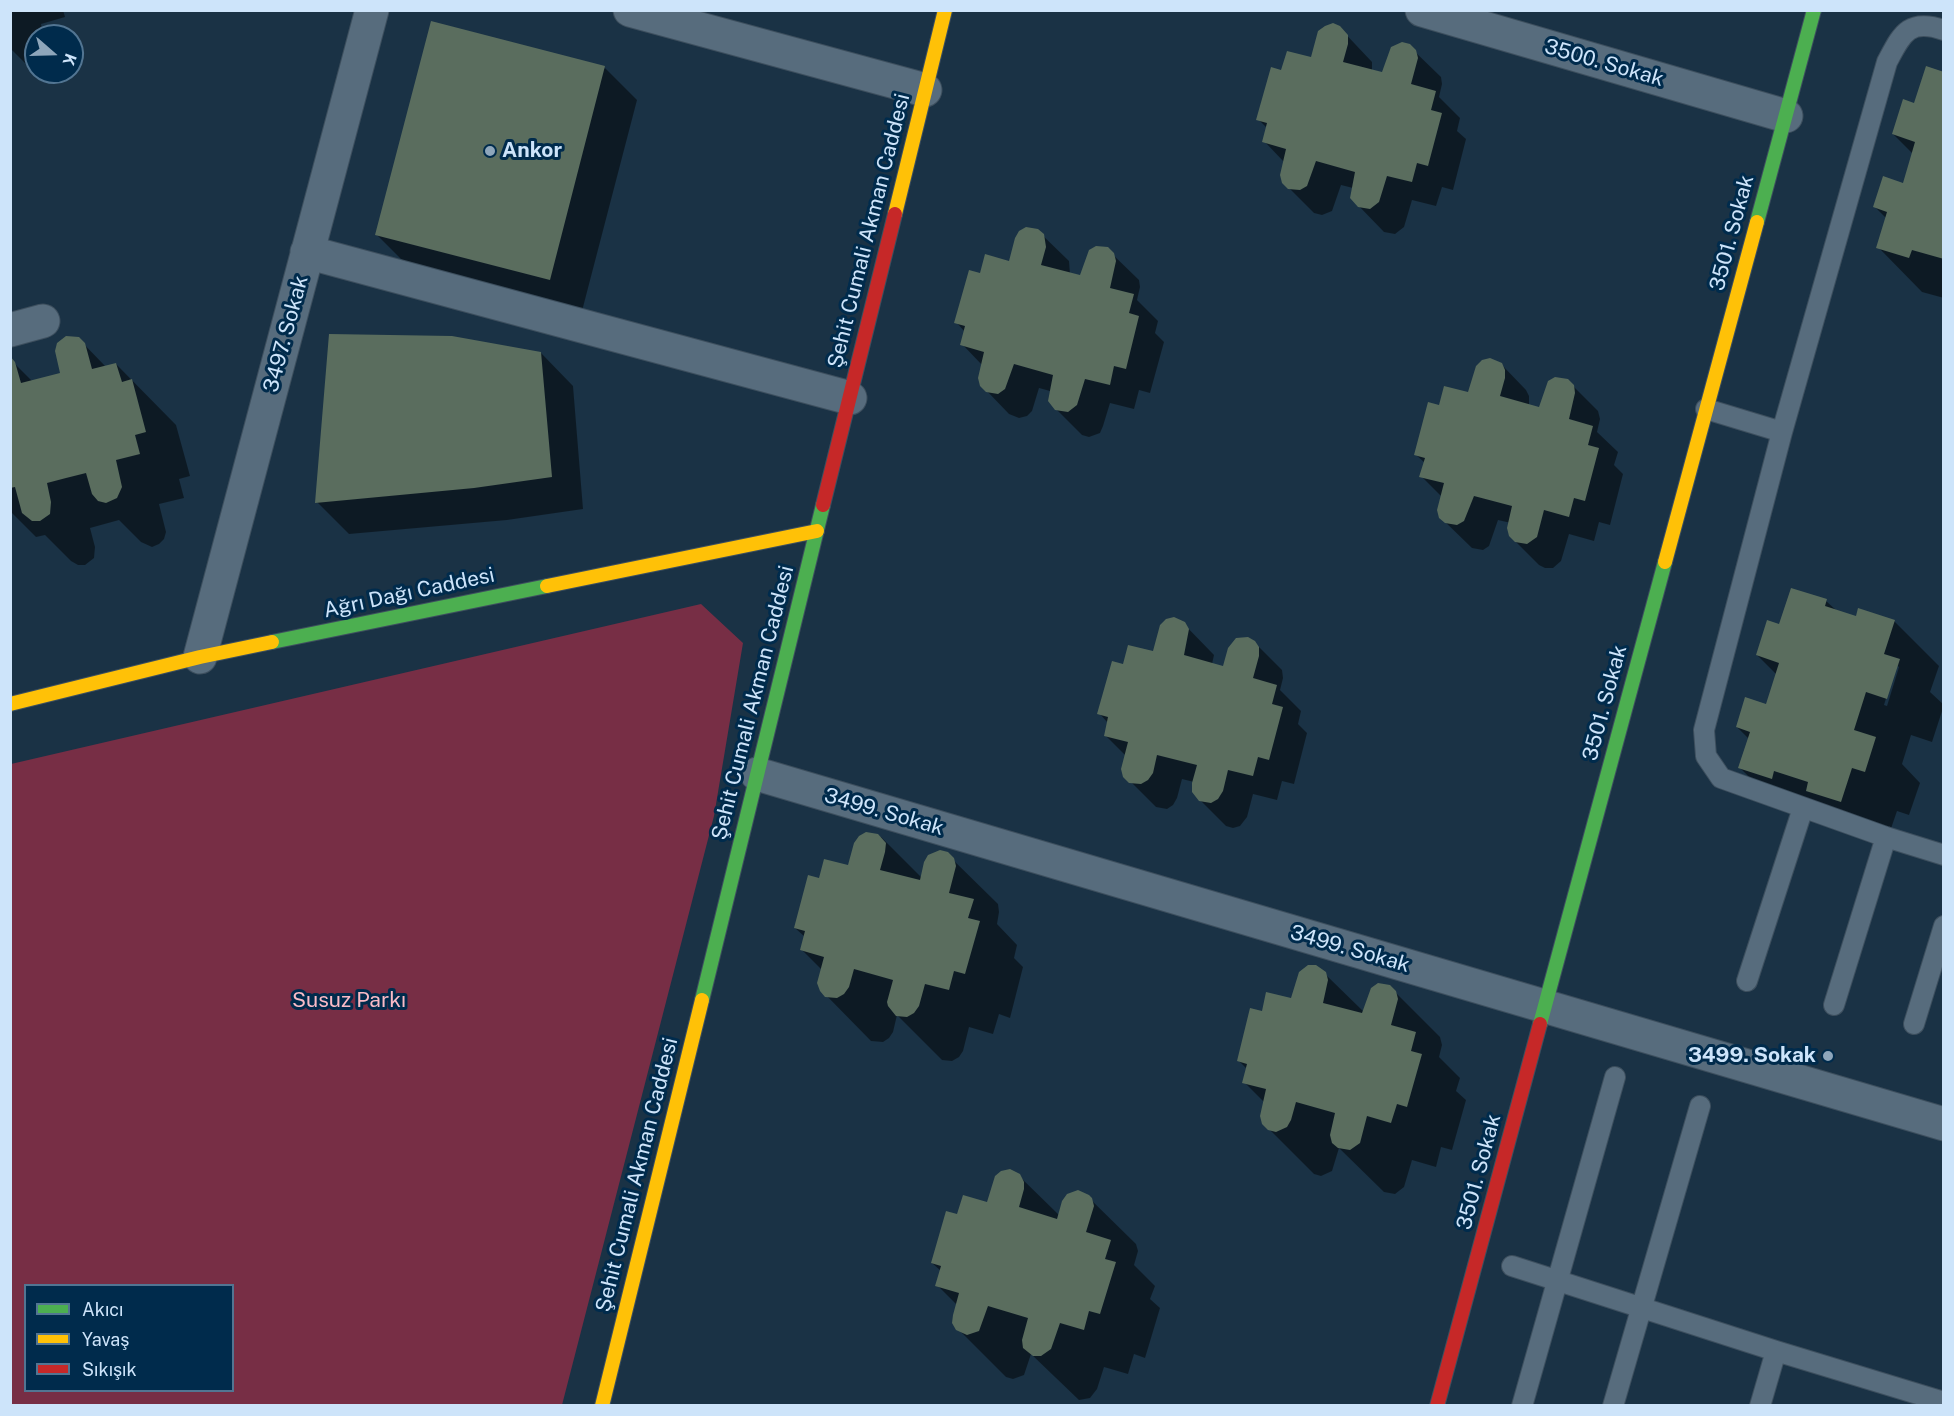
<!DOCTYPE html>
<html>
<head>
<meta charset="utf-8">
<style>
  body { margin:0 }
  #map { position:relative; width:1954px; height:1416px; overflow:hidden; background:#1a3245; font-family:"Public Sans",sans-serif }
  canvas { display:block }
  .frame { position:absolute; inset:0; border:12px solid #cde4fa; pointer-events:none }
  .legend { position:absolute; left:24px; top:1284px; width:210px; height:108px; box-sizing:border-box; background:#002b4c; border:2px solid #527592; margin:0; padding:8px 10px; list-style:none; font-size:18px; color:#cde4fa }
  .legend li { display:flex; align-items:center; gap:12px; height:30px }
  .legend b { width:30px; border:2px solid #527592 }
  .north { position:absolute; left:24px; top:24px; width:60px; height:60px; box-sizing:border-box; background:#002b4c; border:2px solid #527592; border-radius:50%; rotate:110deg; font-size:16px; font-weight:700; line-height:24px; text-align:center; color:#cde4fa }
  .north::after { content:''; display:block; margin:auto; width:21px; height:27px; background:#8ea6bb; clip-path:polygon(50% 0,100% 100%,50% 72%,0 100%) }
</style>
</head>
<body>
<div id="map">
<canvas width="1954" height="1416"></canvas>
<div class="frame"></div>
<ul class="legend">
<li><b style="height:8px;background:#4caf50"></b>Akıcı</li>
<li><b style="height:8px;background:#ffc107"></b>Yavaş</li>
<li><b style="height:8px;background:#c62828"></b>Sıkışık</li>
</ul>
<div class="north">K</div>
</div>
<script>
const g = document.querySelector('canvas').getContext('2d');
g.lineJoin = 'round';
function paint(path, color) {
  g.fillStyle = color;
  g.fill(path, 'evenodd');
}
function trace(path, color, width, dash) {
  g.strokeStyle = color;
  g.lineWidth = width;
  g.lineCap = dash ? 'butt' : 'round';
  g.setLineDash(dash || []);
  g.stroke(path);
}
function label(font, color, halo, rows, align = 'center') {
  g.font = font + ' "Public Sans",sans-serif';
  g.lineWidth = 6;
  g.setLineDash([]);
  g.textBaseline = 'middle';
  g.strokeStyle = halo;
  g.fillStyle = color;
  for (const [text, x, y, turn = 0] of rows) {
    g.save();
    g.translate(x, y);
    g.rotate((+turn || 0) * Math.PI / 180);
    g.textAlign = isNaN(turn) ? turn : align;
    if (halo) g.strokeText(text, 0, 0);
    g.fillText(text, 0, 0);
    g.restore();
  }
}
const green = new Path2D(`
  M701 604 743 643 714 816 562 1405H11V764ZM26 1286H232V1390H26Z`);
const shadow = new Path2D(`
  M10 10H63L65 17 41 24 44 36H36V65L25 63 10 48Z
  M1339 27 1372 62V71L1383 74 1409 46 1441 77 1442 84 1439 97 1460 118 1457 131 1466 139 1453 190 1442 187 1436 206 1412 200 1404 227 1395 234 1384 232 1354 201 1353 188 1341 185 1332 211 1322 215 1314 213 1283 182 1284 162 1264 141 1267 128 1258 119 1282 72 1312 59Z
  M605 68 637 100 582 311 409 267 377 235Z
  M1944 73V298L1922 292 1878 247 1887 219 1874 206 1904 185 1913 154 1893 134 1915 105Z
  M1037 230 1069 261 1070 274 1081 277 1107 249 1139 280 1140 287 1137 300 1158 321 1155 333 1164 342 1150 393 1139 390 1134 409 1110 403 1103 426 1100 433 1089 437 1082 435 1051 404 1050 391 1039 388 1032 411 1027 416 1019 418 1009 414 984 388 982 365 962 344 965 332 956 322 981 275 1010 263Z
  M78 338 106 367 116 364 176 425 190 476 179 479 184 498 159 504 166 532 164 539 159 544 152 547 141 542 119 520 90 528 95 547 94 558 85 565H78L71 561 45 535 36 537 10 511V359L33 382 62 374Z
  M541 353 573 386 583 509 507 520 349 534 317 502Z
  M1501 364 1526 390 1529 396V406L1540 409 1567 380 1598 411 1600 419 1597 432 1618 452 1614 465 1623 474 1610 525 1599 522 1594 541 1569 534 1561 561 1553 568H1545L1539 565 1513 539 1511 523 1498 520 1489 546 1483 550 1472 548 1440 517 1442 497 1421 476 1425 463 1415 454 1440 407 1469 394Z
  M1826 601 1837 611 1857 617 1894 621 1939 666 1930 692 1944 705 1932 742 1911 735 1902 764 1920 783 1909 815 1897 811 1885 846 1852 835 1837 820 1816 822 1785 812 1740 768 1749 739 1737 727 1767 706 1777 675 1757 655 1780 626ZM1896 665 1899 667 1887 706 1884 705Z
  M1181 621 1214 655 1212 664 1224 668 1251 639 1282 670 1283 678 1280 690 1301 711 1298 724 1307 733 1294 784 1282 781 1277 800 1253 794 1247 817 1240 826 1233 828 1226 826 1195 795 1194 782 1182 779 1177 798 1173 805 1167 809 1156 807 1125 776 1126 756 1105 735 1108 723 1099 713 1124 666 1154 653Z
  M881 837 922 878 947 854 998 904 999 912 997 924 1017 945 1014 958 1023 967 1010 1018 999 1014 993 1034 969 1027 963 1051 959 1057 952 1061 942 1060 897 1015 893 1032 889 1038 883 1042 871 1041 821 990 822 970 802 950 805 937 795 928 820 880 850 867Z
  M1325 974 1364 1012 1390 987 1440 1037 1442 1045 1439 1057 1460 1078 1456 1091 1466 1100 1452 1150 1441 1147 1436 1167 1412 1160 1404 1187 1395 1194 1384 1192 1339 1148 1332 1171 1321 1176 1314 1174 1263 1123 1265 1103 1244 1082 1247 1069 1238 1060 1263 1013 1292 1000Z
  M1016 1173 1060 1216 1085 1194 1136 1244 1138 1251 1134 1265 1155 1286 1150 1299 1160 1308 1145 1358 1134 1354 1128 1374 1104 1367 1097 1389 1090 1398 1079 1400 1031 1354 1024 1375 1013 1379 1006 1377 961 1332 957 1305 937 1285 941 1271 932 1263 958 1216 988 1204Z`);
const building = new Path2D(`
  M431 21 605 66 550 280 375 235Z
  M1333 23 1340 26 1348 35V44L1343 62 1382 72 1391 47 1402 42 1410 44 1416 50 1418 58 1411 84 1436 91 1431 110 1442 113 1428 166 1417 163 1412 182 1387 176 1379 202 1370 209 1358 207 1350 198 1355 172 1316 161 1307 186 1300 190 1288 189 1282 183 1280 175 1286 149 1262 142 1267 123 1256 120 1271 67 1281 70 1287 51 1311 57 1318 31 1325 26Z
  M1926 66 1944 72V259L1912 250 1909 258 1876 248 1887 212 1873 207 1883 176 1903 183 1915 142 1892 134 1903 99 1914 103Z
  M1026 227 1038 229 1044 234 1046 247 1041 265 1080 275 1089 250 1096 246 1108 247 1114 253 1116 261 1110 288 1134 294 1129 313 1139 316 1126 369 1114 366 1110 385 1085 379 1077 405 1068 412 1055 410 1048 401 1053 375 1014 364 1005 389 998 394 986 392 980 386 978 378 984 352 960 345 965 326 954 323 969 270 980 273 985 254 1009 261 1015 238 1019 231Z
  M329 334 452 336 541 352 552 477 474 488 315 503Z
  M66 336 79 337 85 343 92 369 116 363 122 382 132 379 146 432 135 435 140 454 116 460 122 487 117 498 106 503 98 501 92 494 86 473 66 478 47 483 51 502 50 514 40 521H32L22 513 15 487 10 488V356L15 362 21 383 60 373 55 351 57 343Z
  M1490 358 1502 363 1505 370V378L1500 396 1539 407 1548 381 1555 377 1568 379 1574 385 1575 393 1569 419 1593 426 1588 445 1599 448 1585 501 1574 498 1569 517 1544 510 1537 537 1527 544 1515 542 1509 536 1507 528 1512 506 1474 496 1464 521 1457 525 1445 523 1439 518 1437 510 1444 483 1419 477 1425 458 1414 455 1428 402 1439 405 1444 386 1468 392 1476 366 1482 360Z
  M1791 588 1827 599 1825 606 1856 616 1858 608 1895 620 1884 654 1900 659 1887 699 1866 692 1854 730 1876 737 1865 772 1852 768 1841 802 1806 791 1808 782 1774 771 1772 779 1738 768 1750 732 1736 727 1745 697 1766 704 1779 663 1756 655 1767 620 1779 624Z
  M1174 617 1185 622 1189 629 1184 655 1223 666 1228 648 1236 638 1248 637 1255 641 1259 647V656L1253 678 1277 685 1272 704 1283 707 1269 760 1258 757 1253 776 1228 770 1223 791 1218 799 1211 803 1199 801 1192 792V783L1197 765 1157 755 1153 773 1148 780 1141 784 1129 783 1123 777 1121 769 1128 742 1104 736 1108 717 1097 714 1112 661 1123 664 1128 645 1153 651 1160 625 1166 619Z
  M866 832 878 834 886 843 885 852 880 870 920 880 924 862 928 855 940 850 948 852 954 858 956 866 949 893 974 899 968 918 980 921 965 974 954 971 949 990 925 984 919 1006 914 1013 907 1017 896 1016 888 1006 887 1002 893 980 854 969 849 987 844 994 837 998 825 997 820 991 817 983 824 957 800 950 805 931 794 928 808 875 819 878 824 859 848 865 854 843 859 836Z
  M1308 965H1316L1326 972 1328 980 1323 1003 1362 1013 1371 988 1378 983 1390 985 1396 991 1398 999 1391 1025 1416 1032 1411 1051 1422 1054 1407 1107 1397 1104 1391 1123 1367 1116 1360 1143 1350 1150 1338 1148 1332 1143 1330 1135 1335 1113 1296 1102 1291 1120 1287 1127 1276 1132 1268 1130 1262 1124 1260 1116 1266 1089 1242 1083 1247 1064 1237 1061 1250 1008 1262 1011 1266 992 1291 998 1299 972Z
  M1010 1169 1020 1174 1024 1182V1189L1019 1207 1057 1219 1062 1201 1067 1194 1078 1190 1089 1195 1092 1198 1094 1206 1086 1232 1111 1240 1105 1259 1116 1262 1100 1314 1089 1311 1084 1330 1060 1323 1051 1349 1041 1356H1033L1023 1348 1022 1340 1028 1318 988 1306 979 1331 967 1335 956 1330 952 1323 953 1315 959 1293 935 1286 941 1266 931 1263 946 1211 957 1214 963 1195 987 1202 995 1176 1001 1171Z`);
const lane = new Path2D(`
  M1944 30C1908 18 1902 34 1887 62L1782 432 1704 730 1706 756 1721 778 1886 837 1944 855
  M1706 409 1782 432
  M1747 981 1803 808
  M1834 1005 1886 837
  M1914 1024 1944 926
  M1512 1266 1776 1351 1944 1402
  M1522 1406 1615 1077
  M1613 1406 1700 1106
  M1760 1406 1776 1351`);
const street = new Path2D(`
  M630 10 925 90
  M1422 10 1786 116
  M307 252 850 398
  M10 330 43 321
  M200 657 372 10
  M757 774 1944 1124`);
const fast = new Path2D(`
  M1757 222 1814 10
  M272 642 547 586
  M702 1000 823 505
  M1540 1024 1665 562`);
const slow = new Path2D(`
  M895 214 945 10
  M1665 562 1757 222
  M547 586 817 531
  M10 704 200 657 272 642
  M602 1406 702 1000`);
const jam = new Path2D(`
  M823 505 895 214
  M1437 1406 1540 1024`);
const markers = [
  [490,151,6,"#8ea6bb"],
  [1828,1056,6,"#8ea6bb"]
];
const streetNames = [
  ["3500. Sokak",1604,63,16],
  ["Şehit Cumali Akman Caddesi",869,231,-76],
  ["3501. Sokak",1732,233,-75],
  ["3497. Sokak",286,334,-75],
  ["Ağrı Dağı Caddesi",409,593,-12],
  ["Şehit Cumali Akman Caddesi",753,703,-76],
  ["3501. Sokak",1605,703,-75],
  ["3499. Sokak",884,812,16],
  ["3499. Sokak",1350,949,16],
  ["3501. Sokak",1479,1172,-75],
  ["Şehit Cumali Akman Caddesi",637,1175,-76]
];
const poiNames = [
  ["Ankor",502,151],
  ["3499. Sokak",1816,1056,"right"]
];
const parkNames = [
  ["Susuz Parkı",349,1001]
];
paint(green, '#772e45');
paint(shadow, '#0007');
paint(building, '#5a6d5e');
trace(lane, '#3d4f5e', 22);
trace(street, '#3d4f5e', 35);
trace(fast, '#3d4f5e', 16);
trace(slow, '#3d4f5e', 16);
trace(jam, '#3d4f5e', 16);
trace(lane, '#576c7d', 20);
trace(street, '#576c7d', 33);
trace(fast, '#4caf50', 14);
trace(slow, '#ffc107', 14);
trace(jam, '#c62828', 14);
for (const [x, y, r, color] of markers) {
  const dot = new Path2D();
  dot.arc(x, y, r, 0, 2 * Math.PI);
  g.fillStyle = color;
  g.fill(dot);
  trace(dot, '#002b4c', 2);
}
label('21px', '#cde4fa', '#002b4c', streetNames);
label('bold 21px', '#cde4fa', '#002b4c', poiNames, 'left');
label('21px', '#fabbc6', '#002b4c', parkNames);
</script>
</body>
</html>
